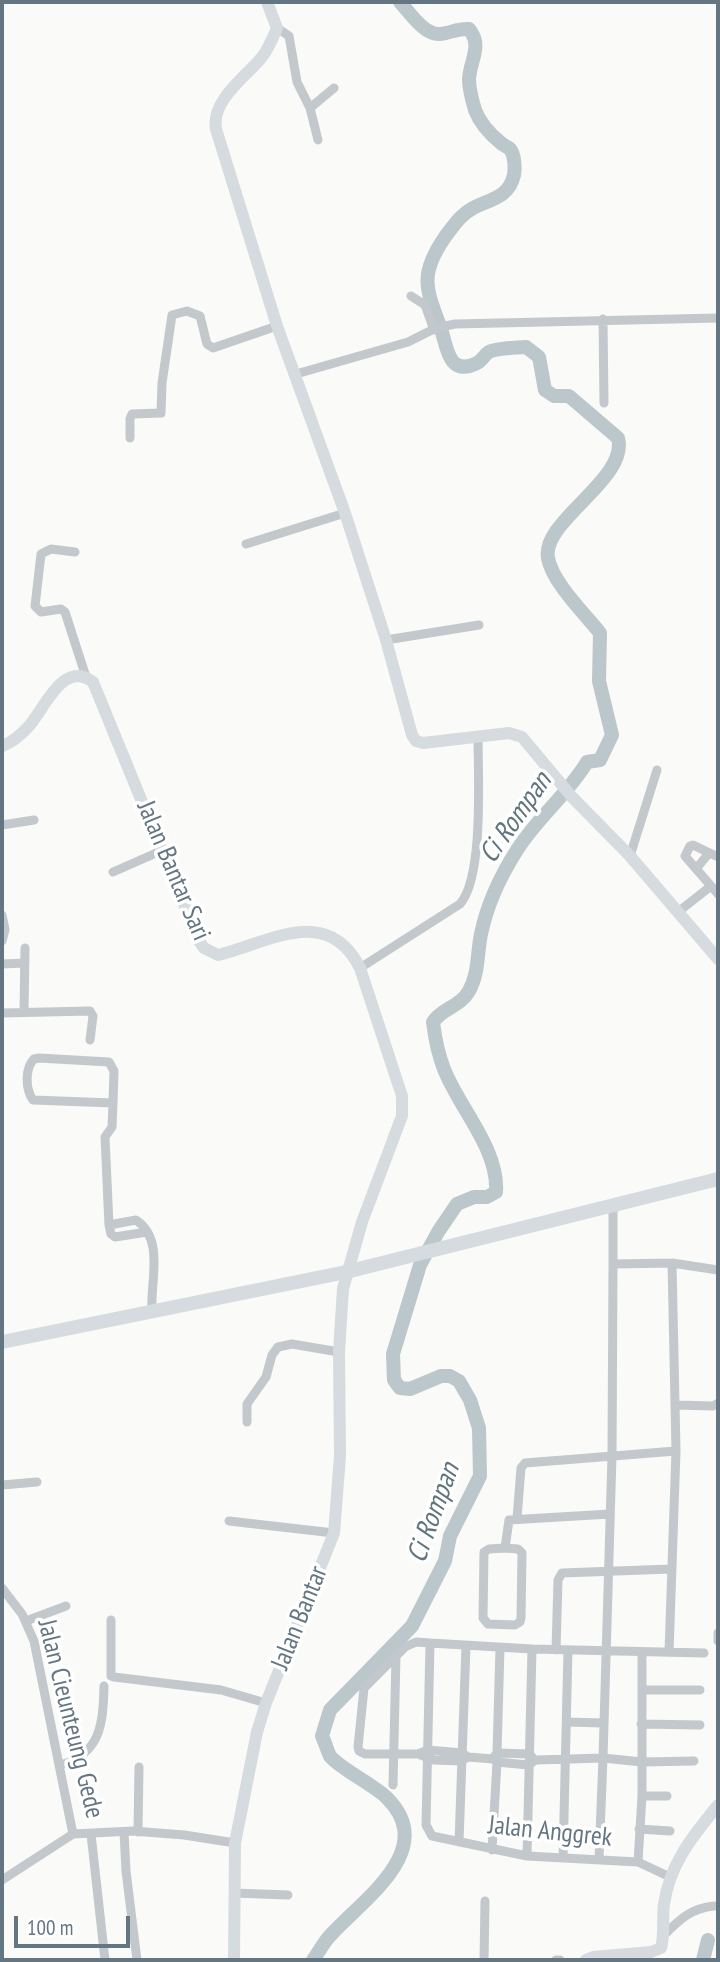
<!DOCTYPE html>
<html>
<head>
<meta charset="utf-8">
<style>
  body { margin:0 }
  #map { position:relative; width:720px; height:1962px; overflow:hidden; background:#fafaf8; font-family:"PT Sans Narrow",sans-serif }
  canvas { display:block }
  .frame { position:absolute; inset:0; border:4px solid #657683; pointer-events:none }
  .scale { position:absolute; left:14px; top:1916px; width:116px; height:32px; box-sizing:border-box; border:4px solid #657683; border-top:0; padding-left:9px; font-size:21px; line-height:24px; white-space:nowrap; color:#657683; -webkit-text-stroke:5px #fff; paint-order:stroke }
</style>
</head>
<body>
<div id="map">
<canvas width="720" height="1962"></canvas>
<div class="frame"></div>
<div class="scale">100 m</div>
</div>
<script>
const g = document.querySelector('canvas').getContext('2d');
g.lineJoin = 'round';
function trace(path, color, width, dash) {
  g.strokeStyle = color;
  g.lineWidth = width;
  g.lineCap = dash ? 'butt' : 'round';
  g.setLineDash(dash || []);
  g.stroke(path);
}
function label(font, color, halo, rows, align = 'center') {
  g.font = font + ' "PT Sans Narrow",sans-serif';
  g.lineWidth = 7;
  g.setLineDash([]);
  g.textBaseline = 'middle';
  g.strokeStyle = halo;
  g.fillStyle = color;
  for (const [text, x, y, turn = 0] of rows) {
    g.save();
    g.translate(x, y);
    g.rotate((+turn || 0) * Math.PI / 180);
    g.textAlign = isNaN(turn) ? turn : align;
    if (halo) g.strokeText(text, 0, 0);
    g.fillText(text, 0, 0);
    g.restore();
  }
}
const river = new Path2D(`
  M313 1960C318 1953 323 1944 328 1938 360 1901 440 1851 387 1798 374 1785 339 1768 330 1756 327 1750 325 1742 322 1736L330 1710 412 1626 445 1561 450 1536 480 1476 479 1428 470 1400 459 1381 450 1376H441L410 1389 400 1388 394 1380 393 1354 420 1265 438 1232 457 1204 474 1197H487L496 1192C499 1149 459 1108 444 1069 438 1054 435 1038 433 1022 442 1008 460 1007 469 991 479 973 477 953 481 934 487 905 501 875 517 850 537 818 568 794 587 762L600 760 612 735 599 681 600 633C585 614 552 582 548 558 541 521 629 479 618 438L569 396H554L545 390 539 357 526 347C515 348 497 348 489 352 484 355 482 361 477 363 447 378 447 344 440 326 425 287 420 273 445 237 454 225 461 214 475 207 492 199 509 197 514 175 515 168 515 155 510 149 508 147 504 146 501 143 491 135 480 123 475 110 472 100 469 90 469 79 470 60 483 46 469 29 458 28 451 33 440 34 424 35 410 13 400 2
  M703 1960 708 1940`);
const street = new Path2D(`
  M277 28 289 36 297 82 310 108 318 140
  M310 108 334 88
  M411 296 425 305 434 330
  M603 319 604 403
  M296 374 408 342 436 328 455 324 718 318
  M130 438V419L132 414 161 413 162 383 172 315 187 311 200 316 207 344 213 348 277 326
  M246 544 345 513
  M75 552 51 549 41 554 35 606 41 612 61 609 65 612 86 677
  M386 640 479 625
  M2 825 34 820
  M630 856 657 770
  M696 869 709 853
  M113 872 163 850
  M711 886 685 856 690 846 693 845 718 857
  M678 912 711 886 718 894
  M2 915 5 930 2 941
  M2 964 25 963
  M360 968 460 904C484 877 478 774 478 737
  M24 1012 25 948
  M2 1013 90 1011 93 1016 90 1040
  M113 1103 114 1071 109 1062 39 1058 34 1059C25 1068 25 1089 33 1100L113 1103 112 1127 105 1137 109 1225 136 1220C165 1239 150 1282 152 1310
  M613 1206V1264
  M109 1225 111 1234 115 1237 147 1232
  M675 1405 713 1406 718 1403
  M247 1422V1404L266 1377 272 1355 278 1347 292 1344 339 1352
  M2 1485 37 1482
  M517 1518 521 1468 525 1463 676 1451 672 1263
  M229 1521 334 1533
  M505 1548 518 1549 522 1553 521 1618 520 1622 515 1625 488 1624 483 1618 484 1552 489 1549 505 1548 509 1520 610 1514
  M2 1588 22 1614 34 1641 73 1834
  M111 1620V1676L114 1677 221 1690 266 1703
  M26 1621 66 1606
  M718 1633V1641
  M430 1643 416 1642 405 1647 364 1688 358 1747 359 1751 365 1754H418L428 1750 462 1753 468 1757
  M532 1649 704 1653
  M556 1650 558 1580 562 1573 671 1569
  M669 1652 676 1451
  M642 1690H700
  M567 1722 604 1723
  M641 1724 700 1725
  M497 1753 500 1648
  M418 1754 434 1760 461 1761 468 1757 493 1759 497 1762 528 1765 536 1760 603 1758 599 1859
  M494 1757 497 1753 529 1754 532 1757
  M694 1761 642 1762 603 1758 612 1456 613 1264 672 1263 718 1270
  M60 1765C101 1754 103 1724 104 1686
  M393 1785 396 1656
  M642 1796H667
  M639 1829 670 1831
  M124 1832 126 1871 137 1960
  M138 1832 139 1767
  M91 1834 105 1960
  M459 1842 466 1646
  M492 1850 497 1762
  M527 1856 532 1649 430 1643 426 1825 432 1836 527 1856 638 1862 670 1877
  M563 1858 568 1650
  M638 1862 642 1796V1652
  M2 1880 73 1834 133 1831 184 1835 235 1843
  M234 1893 288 1895
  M663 1936C679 1920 691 1908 714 1906
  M484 1960 485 1901
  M556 1960H560`);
const secondary = new Path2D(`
  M267 2 277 28C273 37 269 48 262 57 246 77 211 100 216 129L277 326 345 513 386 640 412 735 416 741 423 743 509 733 522 737 572 797 630 856 718 959
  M2 746C13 742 21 735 29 726 45 708 63 659 93 682L199 941 204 948 218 955C268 943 328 903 360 968L402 1096V1116L362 1222 343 1289 339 1352 340 1456 334 1533 266 1703 257 1732 235 1843 234 1960
  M586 1960 593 1957 651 1952 661 1948C665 1934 662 1918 664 1904 670 1863 693 1836 718 1805`);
const primary = new Path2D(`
  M2 1342 346 1272 718 1179`);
const streetNames = [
  ["Jalan Bantar Sari",173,871,67],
  ["Jalan Bantar",300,1618,-68],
  ["Jalan Cieunteung Gede",70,1719,76],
  ["Jalan Anggrek",550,1832,6]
];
const waterNames = [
  ["Ci Rompan",516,818,-55],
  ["Ci Rompan",434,1513,-70]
];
trace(river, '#bbc7cb', 14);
trace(street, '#c3c8cc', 9);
trace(secondary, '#d6dbdf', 12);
trace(primary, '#d6dbdf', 14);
label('26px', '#657683', '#fff', streetNames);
label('italic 28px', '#60757c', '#fff', waterNames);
</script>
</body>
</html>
